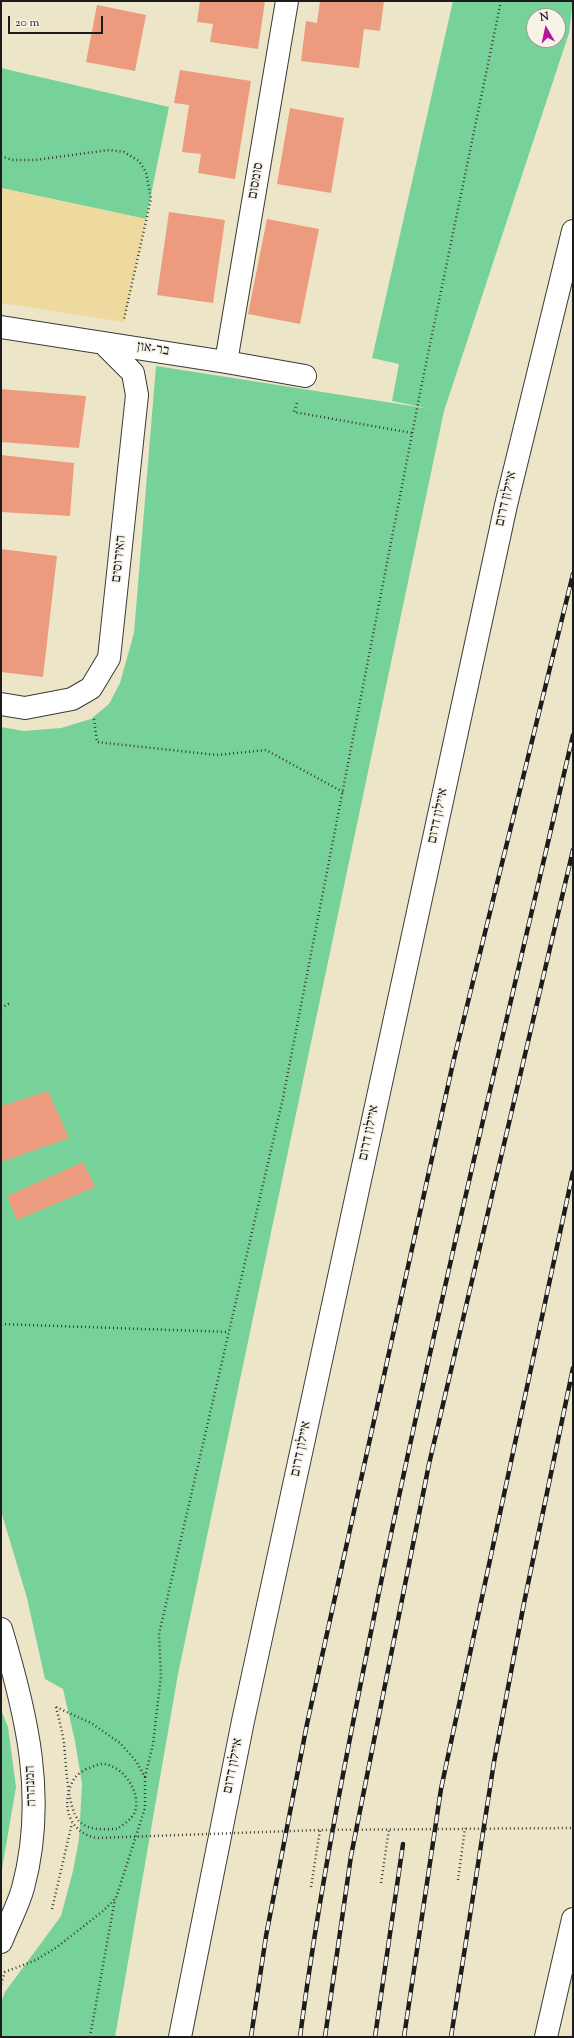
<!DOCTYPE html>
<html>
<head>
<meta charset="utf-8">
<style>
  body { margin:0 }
  #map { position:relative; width:574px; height:2038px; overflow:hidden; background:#ede5c8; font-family:"Sorts Mill Goudy",serif }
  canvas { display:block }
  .frame { position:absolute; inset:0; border:2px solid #1c1c1c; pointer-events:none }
  .north { position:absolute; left:526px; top:8px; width:40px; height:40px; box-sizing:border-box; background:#f7f3e8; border:1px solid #9f9d96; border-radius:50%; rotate:351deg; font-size:11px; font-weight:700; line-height:16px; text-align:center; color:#1c1c1c }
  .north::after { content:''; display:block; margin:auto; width:14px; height:18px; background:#b5179e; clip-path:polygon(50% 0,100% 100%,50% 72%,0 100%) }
  .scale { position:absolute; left:8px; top:16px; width:95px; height:18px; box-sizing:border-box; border:2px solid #1c1c1c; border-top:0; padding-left:5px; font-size:12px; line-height:14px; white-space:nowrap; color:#1c1c1c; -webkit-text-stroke:3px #f7f3e8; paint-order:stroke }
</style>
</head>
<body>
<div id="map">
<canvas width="574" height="2038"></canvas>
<div class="frame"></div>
<div class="north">N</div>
<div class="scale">20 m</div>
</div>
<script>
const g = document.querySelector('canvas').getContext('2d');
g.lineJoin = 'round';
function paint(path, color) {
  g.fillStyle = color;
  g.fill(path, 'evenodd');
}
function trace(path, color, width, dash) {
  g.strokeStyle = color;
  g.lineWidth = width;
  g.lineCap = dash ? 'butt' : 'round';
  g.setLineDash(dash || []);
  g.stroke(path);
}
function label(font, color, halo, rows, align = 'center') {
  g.font = font + ' "Sorts Mill Goudy","Frank Ruhl Libre",serif';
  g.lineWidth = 3.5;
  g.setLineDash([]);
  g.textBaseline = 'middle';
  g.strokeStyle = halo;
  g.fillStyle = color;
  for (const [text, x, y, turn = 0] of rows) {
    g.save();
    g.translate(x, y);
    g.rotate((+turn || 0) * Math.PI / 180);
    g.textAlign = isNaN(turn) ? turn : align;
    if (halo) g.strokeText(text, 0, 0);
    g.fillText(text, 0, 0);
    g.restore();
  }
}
const green = new Path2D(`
  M453 1H573L569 33 444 411 178 1674 115 2037H1V2002L5 1992 61 1916 73 1871 79 1839 82 1784 75 1741 63 1689 45 1679 27 1598 1 1511V727L24 731 61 728 91 719 109 704 120 683 134 633 156 366 431 409 392 401 399 364 372 358ZM534 16H558V40H534Z
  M1 68 169 107 146 219 1 188Z
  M1 1710 8 1727 16 1787 1 1875Z`);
const sand = new Path2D(`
  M1 188 146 219 124 322 1 303Z`);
const building = new Path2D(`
  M200 1H265L258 49 210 42 213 24 197 22Z
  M320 1H384L380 31 364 29 359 68 301 61 306 21 317 23Z
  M97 5 146 15 135 71 86 62Z
  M180 70 251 81 235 179 198 173 201 154 182 152 189 105 174 103Z
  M290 108 344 118 331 193 277 184Z
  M169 212 225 220 213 303 157 295Z
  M267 219 319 229 300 324 248 314Z
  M1 389 86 396 79 448 1 442Z
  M1 455 74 463 70 516 1 512Z
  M1 549 57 556 43 677 1 672Z
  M48 1091 69 1138 1 1162V1106Z
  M83 1162 95 1187 17 1220 7 1196Z`);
const path = new Path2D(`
  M1 156 12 160H35L109 150 124 152 139 161 146 172 151 199 124 319
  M297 403 294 412 412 433
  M94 719 97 742 217 755 266 750 343 792
  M1 1008 10 1003
  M1 1324 229 1332
  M56 1707C59 1719 62 1731 64 1743 66 1763 67 1807 79 1821 88 1831 105 1829 117 1829 123 1825 132 1819 135 1812 141 1793 125 1767 104 1764 99 1763 91 1768 86 1769
  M145 1777 153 1744 161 1676 159 1634 283 1098 421 388 501 1
  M458 1880 465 1828
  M381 1883 389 1829
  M311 1887 320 1830
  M52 1909 72 1823
  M1 1984 5 1972 36 1960 57 1947 103 1911 116 1898 145 1808V1777L136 1761 120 1743 91 1723 56 1707
  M90 2037 115 1899`);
const minor = new Path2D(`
  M1 327 226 362 305 376
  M226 362 287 1
  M1 704 25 708 72 699 91 688 109 658 137 395 133 373 103 343
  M1 1629C27 1715 47 1799 23 1888 18 1906 8 1924 1 1942`);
const highway = new Path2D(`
  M180 2037 243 1721 506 505 573 231
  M546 2037 573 1919`);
const rail = new Path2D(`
  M251 2037 266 1936 307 1724 453 1063 573 574
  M300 2037C319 1891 348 1746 377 1602 436 1312 506 1024 573 735
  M325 2037 351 1856 429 1464 573 850
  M375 2037 403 1844
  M404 2037 441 1789 573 1172
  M451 2037 494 1762 524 1603 573 1368`);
const pathBridge = new Path2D(`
  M86 1769C82 1772 76 1775 74 1779 60 1803 68 1833 97 1838L320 1830 573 1828`);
const streetNames = [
  ["סומסום",257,181,-80],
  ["בר-און",153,350,9],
  ["איילון דרום",507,499,-77],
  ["האירוסים",120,559,-84],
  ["איילון דרום",439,816,-78],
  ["איילון דרום",370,1133,-78],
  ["איילון דרום",302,1449,-78],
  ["איילון דרום",234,1766,-79],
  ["המנהרה",32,1786,-93]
];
paint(green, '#77d299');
paint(sand, '#eeda9e');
paint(building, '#ed9b7f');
trace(minor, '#3b3a36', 24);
trace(highway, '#3b3a36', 24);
trace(path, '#3b3a36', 2.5, [1, 3]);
trace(minor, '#fff', 22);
trace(highway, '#fff', 22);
trace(rail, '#1c1c1c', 4.5);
trace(rail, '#f7f3e8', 3, [9]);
trace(pathBridge, '#3b3a36', 2.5, [1, 3]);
label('14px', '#1c1c1c', '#f7f3e8', streetNames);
</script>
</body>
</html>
